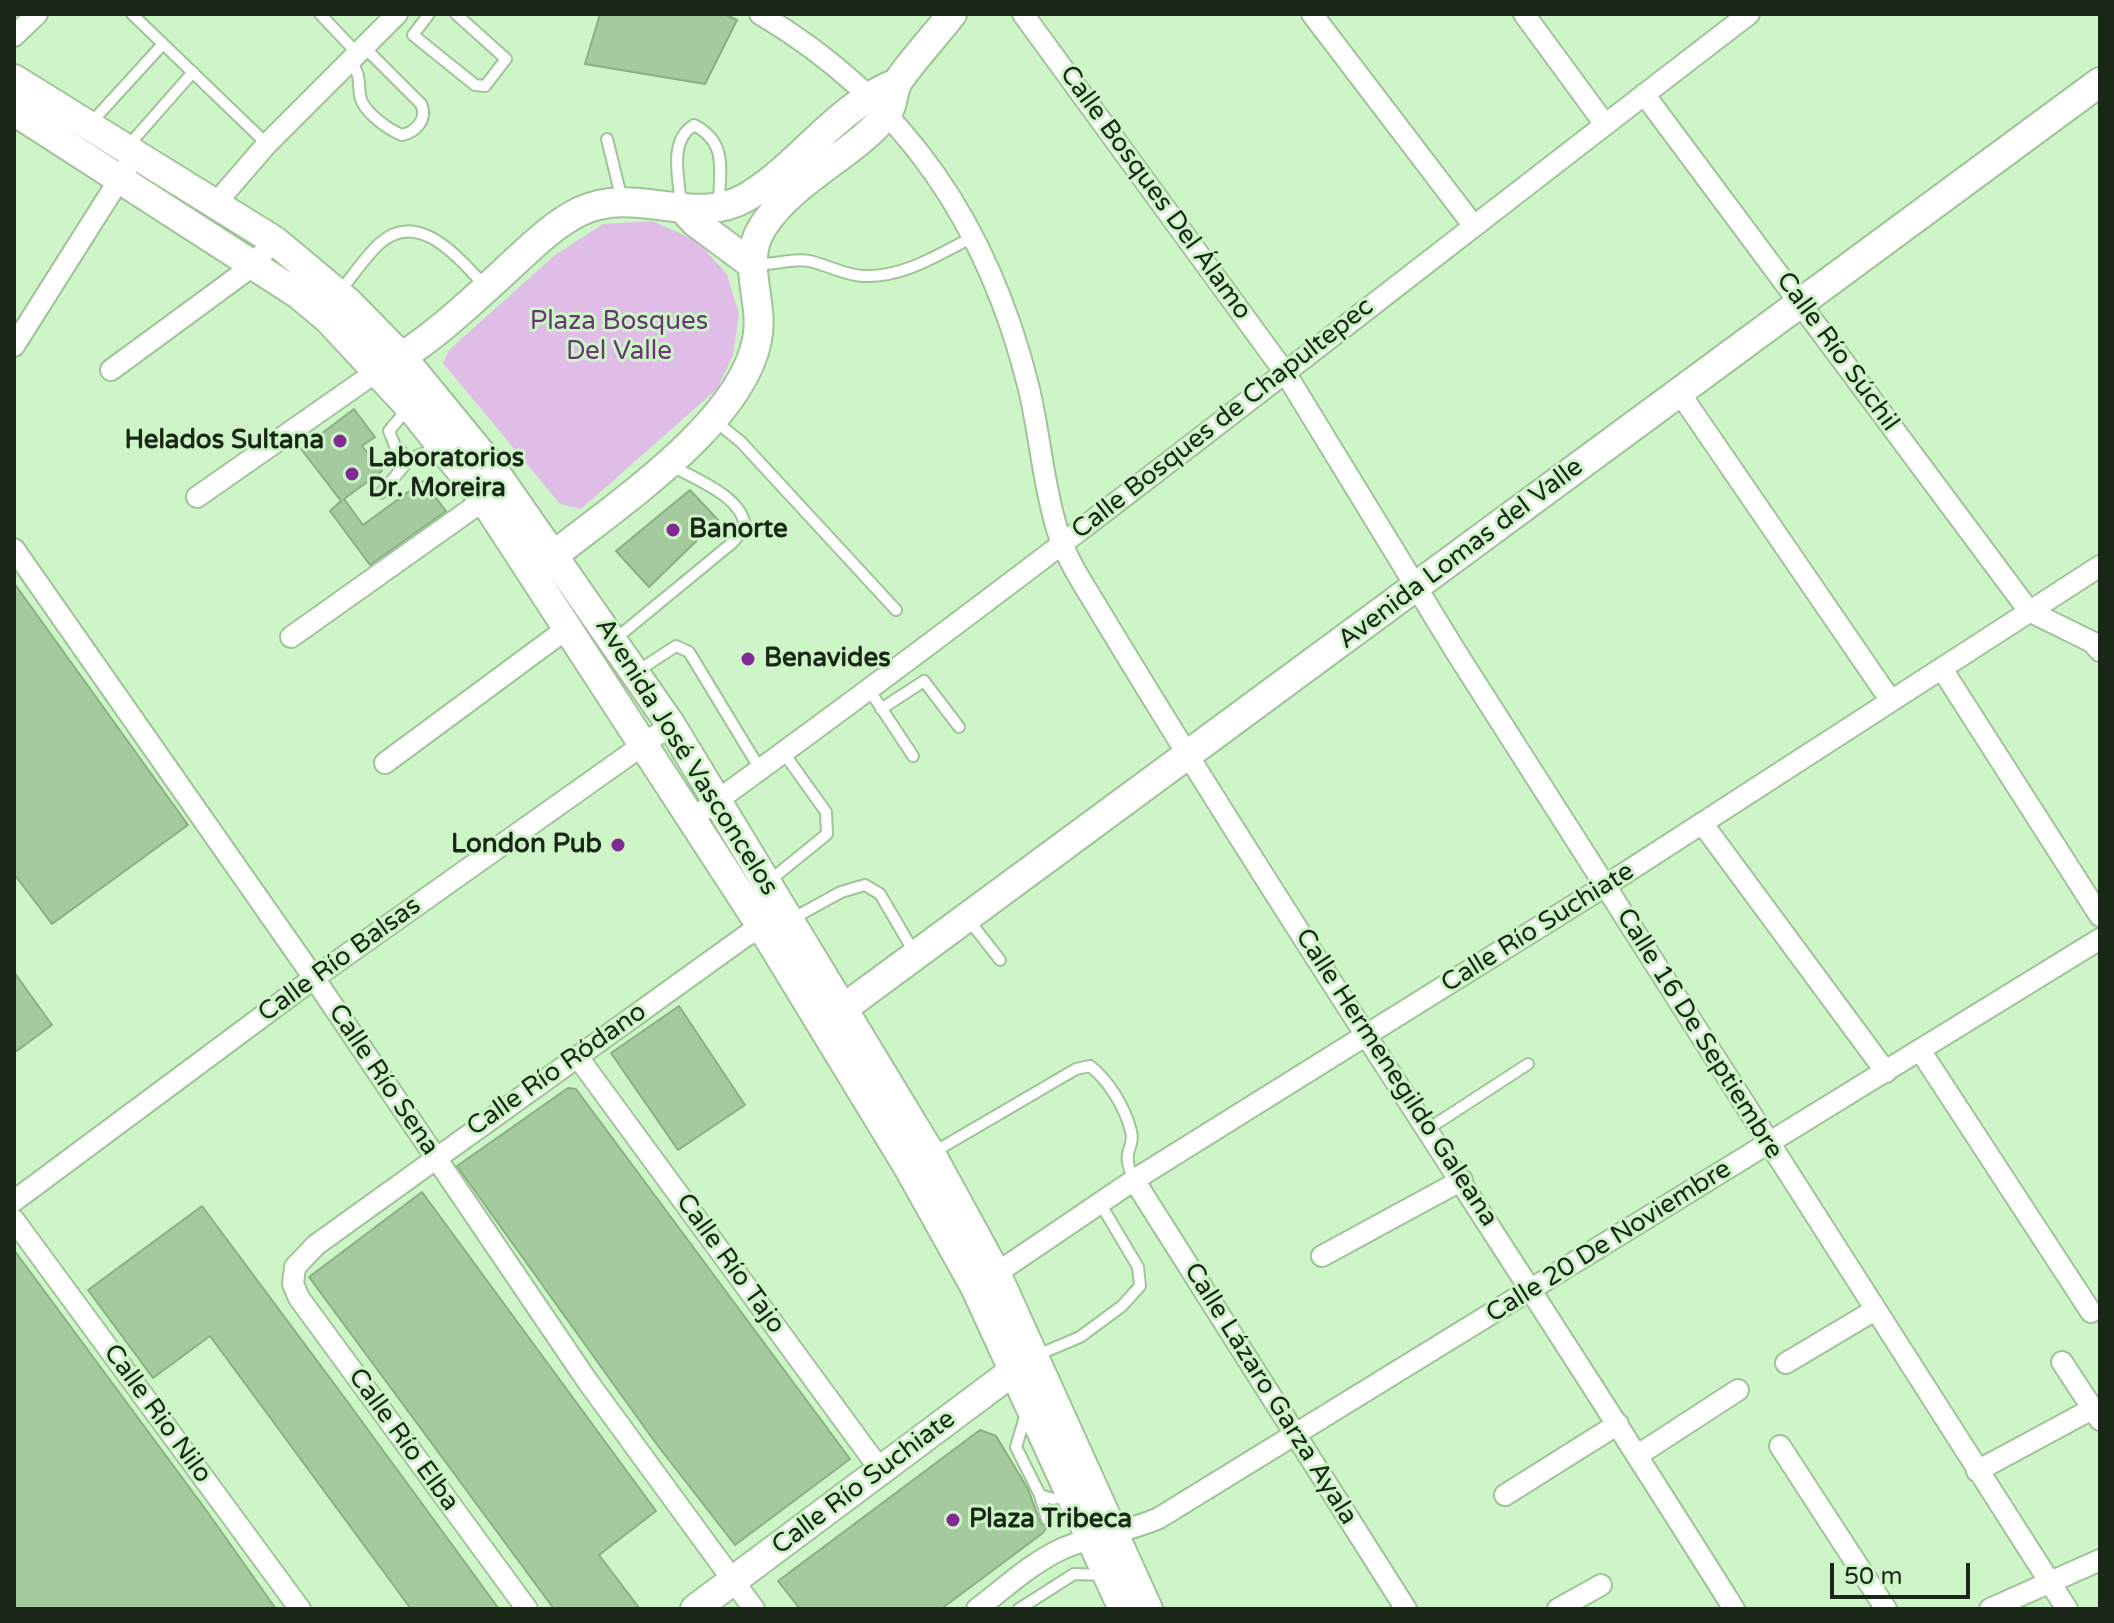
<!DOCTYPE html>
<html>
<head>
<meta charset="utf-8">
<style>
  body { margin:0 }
  #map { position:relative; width:2114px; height:1623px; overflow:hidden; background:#cef5c7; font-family:"Varela Round",sans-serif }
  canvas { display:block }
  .frame { position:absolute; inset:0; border:16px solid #192716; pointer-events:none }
  .scale { position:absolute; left:1830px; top:1563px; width:140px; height:36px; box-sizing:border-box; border:4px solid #192716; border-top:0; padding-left:10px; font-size:24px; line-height:28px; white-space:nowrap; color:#192716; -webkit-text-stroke:6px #cef5c7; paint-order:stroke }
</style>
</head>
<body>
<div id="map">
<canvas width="2114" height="1623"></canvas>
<div class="frame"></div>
<div class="scale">50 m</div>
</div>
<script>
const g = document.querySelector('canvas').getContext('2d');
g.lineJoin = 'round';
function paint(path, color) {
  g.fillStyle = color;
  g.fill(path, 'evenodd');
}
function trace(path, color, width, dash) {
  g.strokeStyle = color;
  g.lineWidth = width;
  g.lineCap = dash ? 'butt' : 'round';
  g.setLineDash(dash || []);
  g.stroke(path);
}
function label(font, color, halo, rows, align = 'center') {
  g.font = font + ' "Varela Round",sans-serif';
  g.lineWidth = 6;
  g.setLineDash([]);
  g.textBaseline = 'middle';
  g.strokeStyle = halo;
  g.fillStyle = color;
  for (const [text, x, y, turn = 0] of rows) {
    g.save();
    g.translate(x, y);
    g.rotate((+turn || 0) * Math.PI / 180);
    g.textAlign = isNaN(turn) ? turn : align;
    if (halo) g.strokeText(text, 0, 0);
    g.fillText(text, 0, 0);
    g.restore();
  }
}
const green = new Path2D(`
  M652 221 697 241 727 274 739 314 733 355 717 389 581 509 560 504 443 363 449 350 555 255 603 224Z`);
const building = new Path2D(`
  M600 14H724L737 20 705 84 585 64Z
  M354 409 375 437 362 446 382 471 344 499 363 525 423 481 446 511 370 565 330 511 341 501 301 449Z
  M690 490 718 520 649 587 616 551Z
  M14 583 188 825 52 924 14 874Z
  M14 972 52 1025 14 1053Z
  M679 1006 745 1105 678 1150 611 1053Z
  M568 1088 576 1089 850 1459 735 1545 655 1442 457 1166Z
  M422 1192 656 1511 599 1555 640 1609H554L309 1277Z
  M202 1206 344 1397 499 1609H411L210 1336 153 1378 88 1290Z
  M14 1250 206 1510 276 1609H14Z
  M980 1430 996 1436 1028 1489 1040 1522 1047 1527 1043 1533 941 1609H800L778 1581Z`);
const lane = new Path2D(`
  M132 14 267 144
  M320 14 357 53
  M429 14 413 35 475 85 485 86 506 59 456 14
  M350 61C361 75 358 80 360 96 363 112 389 130 402 135 416 132 428 119 421 104L364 47
  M89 125 163 44
  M607 139 622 200
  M128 146 193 72
  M681 205C679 178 668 141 694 125 729 143 719 171 719 206
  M754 263C773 267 791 257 809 261 828 265 844 275 863 276 903 278 939 254 973 237
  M339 292C353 276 364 258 379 244 419 207 460 260 486 287
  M407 409 389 431 395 446 410 459 439 447
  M715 421 741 442 896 610
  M381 493 410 459
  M614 640 732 543 745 528C744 497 695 479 672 466
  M636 672 676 646 689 652 760 769
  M868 688 913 756
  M881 709 924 681 959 727
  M768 882 827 834 826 812 783 752
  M968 919 1000 960
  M790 920 841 892 865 885 880 894 914 952
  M1428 1129 1528 1064
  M934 1152 1076 1069 1090 1066C1108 1080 1125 1107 1131 1131 1136 1149 1119 1149 1134 1180
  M1035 1356 1080 1337 1122 1306 1140 1286 1138 1267 1100 1203
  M1027 1410 1016 1447 1040 1495 1053 1499 1070 1495
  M1040 1495 1047 1519
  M1019 1609 1074 1574 1103 1575`);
const street = new Path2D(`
  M760 14C905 100 989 226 1029 389 1040 435 1043 484 1057 529 1064 553 1078 576 1091 597 1297 939 1522 1270 1734 1609
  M1023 14 1286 374 1456 652 2067 1609
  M1312 14 1473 225
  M1524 14 1604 123
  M14 36 37 14
  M1644 94 2029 611 2092 642 2100 651
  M216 203 267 144 397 14
  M14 346 136 153
  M111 370 243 273 275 241
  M1679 392 1891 701
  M197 497 376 372
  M14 549 314 978 588 1382 754 1609
  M291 637 484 500
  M1942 669 2100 916
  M385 763 569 627
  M693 818C1052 559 1398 283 1749 14
  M1702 823 1886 1072
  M1920 1050 2091 1312
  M577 1056 882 1472
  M1134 1180 1406 1609
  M14 1201 314 978 671 725
  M14 1220 300 1609
  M1322 1256 1462 1180
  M985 1281 1134 1180 1605 886 2100 566
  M2062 1362 2100 1420
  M1786 1363 1875 1310
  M1780 1446 1886 1609
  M1638 1455 1738 1390
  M1977 1471 2092 1409
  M1505 1495 1618 1424
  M527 1609 299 1298 293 1284 295 1267 316 1245 747 935 774 925
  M977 1609C1005 1588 1032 1562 1064 1548 1095 1535 1128 1532 1159 1518L2100 939
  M1558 1609 1601 1585
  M1990 1609 2100 1560`);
const secondary = new Path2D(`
  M14 79 275 241 348 302 402 357 488 462 671 725 931 1154 996 1273 1148 1609
  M14 111 298 294 328 319 416 414 484 500 763 929 908 1167 975 1287 1123 1609
  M681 207 695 222 750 263
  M385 367C429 342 467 306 504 272 527 251 553 224 581 211 637 185 694 228 747 197 802 164 836 106 897 83
  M538 547 553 556C618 504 741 423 757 340 765 301 740 264 762 228 792 180 854 155 887 114 894 105 892 90 899 80 915 57 935 36 952 14
  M829 1019 2100 82
  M695 1609 1028 1360`);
const markers = [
  [340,441,8,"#832995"],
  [352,474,8,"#832995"],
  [673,530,8,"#832995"],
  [748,659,8,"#832995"],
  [618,845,8,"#832995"],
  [953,1520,8,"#832995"]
];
const streetNames = [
  ["Calle Bosques Del Álamo",1155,193,54],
  ["Calle Río Súchil",1837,352,54],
  ["Calle Bosques de Chapultepec",1223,419,-38],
  ["Avenida Lomas del Valle",1461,554,-37],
  ["Avenida José Vasconcelos",686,757,58],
  ["Calle Río Suchiate",1538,928,-32],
  ["Calle Río Balsas",340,960,-36],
  ["Calle 16 De Septiembre",1699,1034,58],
  ["Calle Río Ródano",557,1070,-35],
  ["Calle Hermenegildo Galeana",1396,1078,57],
  ["Calle Río Sena",383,1080,56],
  ["Calle 20 De Noviembre",1609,1242,-32],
  ["Calle Río Tajo",730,1264,54],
  ["Calle Lázaro Garza Ayala",1270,1394,58],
  ["Calle Rio Nilo",157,1414,54],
  ["Calle Río Elba",403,1440,54],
  ["Calle Río Suchiate",864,1483,-37]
];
const parkNames = [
  ["Plaza Bosques",619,322],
  ["Del Valle",619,352]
];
const poiNames = [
  ["Helados Sultana",324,441,"right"],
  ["Laboratorios",368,459],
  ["Dr. Moreira",368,489],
  ["Banorte",689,530],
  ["Benavides",764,659],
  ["London Pub",602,845,"right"],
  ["Plaza Tribeca",969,1520]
];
paint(green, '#dfbde7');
paint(building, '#a4ca9d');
trace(building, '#8baf84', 2);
trace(lane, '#9fc498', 14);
trace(street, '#9fc498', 24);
trace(secondary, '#9fc498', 32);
trace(lane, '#fff', 10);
trace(street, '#fff', 20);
trace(secondary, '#fff', 28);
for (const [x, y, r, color] of markers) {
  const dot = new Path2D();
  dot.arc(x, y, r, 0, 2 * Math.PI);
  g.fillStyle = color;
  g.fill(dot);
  trace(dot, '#cef5c7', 3);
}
label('26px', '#192716', '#cef5c7', streetNames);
label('26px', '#693873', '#cef5c7', parkNames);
label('bold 26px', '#192716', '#cef5c7', poiNames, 'left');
</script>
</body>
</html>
